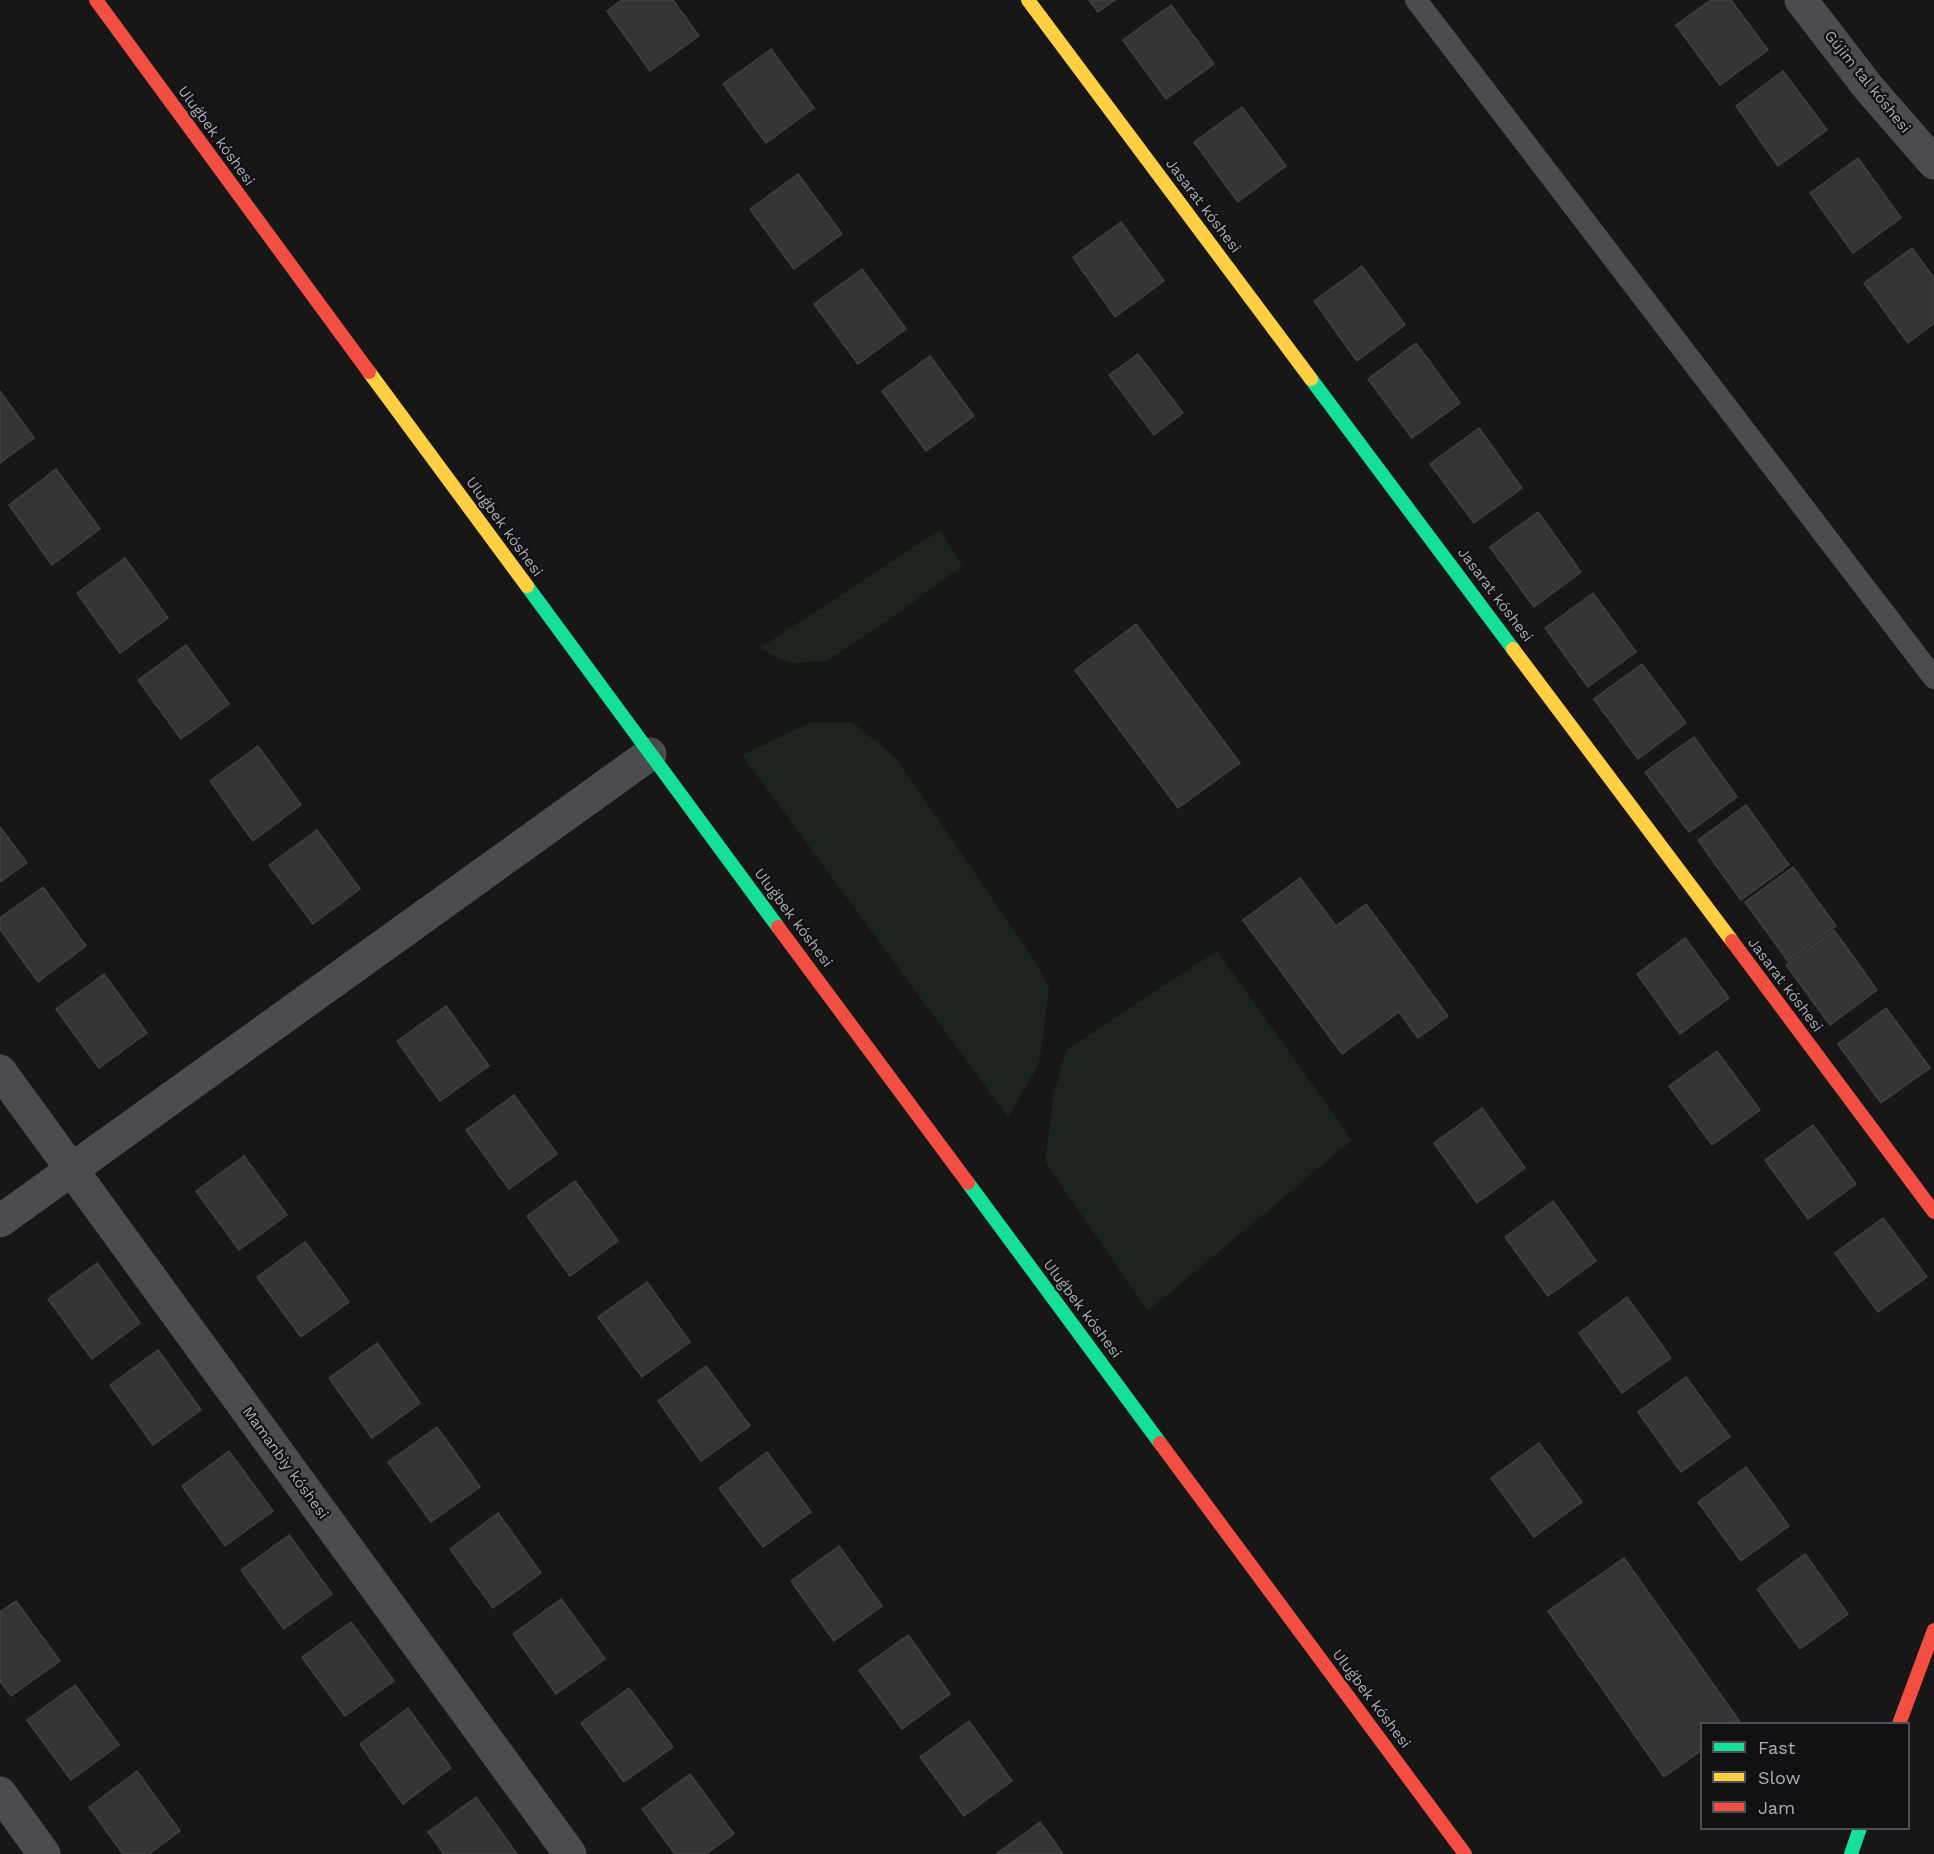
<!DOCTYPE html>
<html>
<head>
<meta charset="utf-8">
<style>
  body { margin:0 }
  #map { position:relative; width:1934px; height:1854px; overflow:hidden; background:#171717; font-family:"Work Sans",sans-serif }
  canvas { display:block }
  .legend { position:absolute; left:1700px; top:1722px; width:210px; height:108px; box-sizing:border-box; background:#111113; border:2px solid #4d4f55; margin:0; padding:8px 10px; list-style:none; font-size:18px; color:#a8adb8 }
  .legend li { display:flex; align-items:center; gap:12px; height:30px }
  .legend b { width:30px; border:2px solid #4d4f55 }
</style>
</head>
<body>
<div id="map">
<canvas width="1934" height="1854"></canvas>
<ul class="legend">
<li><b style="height:8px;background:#16e098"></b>Fast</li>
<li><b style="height:8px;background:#ffcf43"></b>Slow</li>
<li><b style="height:8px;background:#f24e42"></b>Jam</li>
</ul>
</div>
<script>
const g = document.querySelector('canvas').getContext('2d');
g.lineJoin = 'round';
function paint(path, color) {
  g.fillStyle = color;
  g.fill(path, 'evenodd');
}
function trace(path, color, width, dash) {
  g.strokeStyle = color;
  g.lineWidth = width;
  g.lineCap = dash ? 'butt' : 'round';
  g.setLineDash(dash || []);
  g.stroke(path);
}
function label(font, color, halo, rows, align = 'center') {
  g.font = font + ' "Work Sans",sans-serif';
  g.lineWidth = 4.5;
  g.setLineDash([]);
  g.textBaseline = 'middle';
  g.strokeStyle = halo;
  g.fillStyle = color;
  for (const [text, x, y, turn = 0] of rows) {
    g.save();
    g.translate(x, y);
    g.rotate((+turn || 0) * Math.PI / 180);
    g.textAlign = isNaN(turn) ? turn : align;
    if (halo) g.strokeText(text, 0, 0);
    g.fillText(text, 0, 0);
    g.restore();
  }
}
const green = new Path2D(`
  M940 530 962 566 887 621 826 661 788 663 760 648Z
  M852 722 896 758 1039 967 1049 988 1039 1064 1008 1117 742 755 810 723Z
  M1217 951 1352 1140 1148 1311 1045 1162 1054 1093 1066 1050Z`);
const building = new Path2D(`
  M622 0H673L699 36 650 71 607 11Z
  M1089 0H1115L1098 12Z
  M1711 0H1731L1768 50 1720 85 1676 25Z
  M1171 5 1214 64 1166 99 1123 40Z
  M771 49 814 108 766 143 723 84Z
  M1783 71 1827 130 1778 166 1736 106Z
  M1242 107 1286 166 1238 202 1194 142Z
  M1858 158 1901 218 1853 253 1810 193Z
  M798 174 842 234 794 269 750 209Z
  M1121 222 1164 281 1115 317 1073 257Z
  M1912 248 1934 278V323L1908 343 1864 283Z
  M1362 266 1405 325 1357 361 1314 301Z
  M862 269 906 329 858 364 814 304Z
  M1416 343 1460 403 1412 438 1368 379Z
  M1138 354 1183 413 1154 435 1109 375Z
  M930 356 974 416 926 451 882 391Z
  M0 391 34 438 0 463Z
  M1479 428 1522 488 1474 523 1430 464Z
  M56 469 100 529 52 565 9 505Z
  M1538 512 1581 572 1534 607 1490 547Z
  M125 558 168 618 120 653 77 593Z
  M1593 593 1636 652 1588 687 1545 628Z
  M1136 624 1240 763 1178 808 1075 670Z
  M186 645 229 704 181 739 138 680Z
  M1642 664 1686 723 1638 759 1594 699Z
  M1694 737 1737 797 1689 832 1645 772Z
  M258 746 301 805 253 841 210 781Z
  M1746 805 1789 865 1741 900 1698 840Z
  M0 827 27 863 0 882Z
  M317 830 360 889 313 924 269 865Z
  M1793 867 1836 926 1788 961 1745 902Z
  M1300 878 1336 926 1366 904 1448 1016 1418 1038 1399 1012 1342 1054 1243 920Z
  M43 887 86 946 38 982 0 929V918Z
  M1834 930 1877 990 1830 1025 1786 965Z
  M1685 938 1729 998 1680 1034 1637 974Z
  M104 974 147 1033 99 1068 56 1009Z
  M446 1006 489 1066 440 1101 397 1041Z
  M1886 1008 1930 1068 1881 1103 1838 1044Z
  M1717 1051 1760 1110 1712 1145 1669 1086Z
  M514 1095 557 1154 509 1189 466 1130Z
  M1482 1108 1525 1168 1477 1203 1434 1143Z
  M1813 1125 1856 1184 1808 1219 1765 1160Z
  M244 1156 287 1215 239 1250 196 1191Z
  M575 1181 618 1241 570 1276 527 1216Z
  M1553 1201 1596 1261 1548 1296 1505 1237Z
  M1883 1218 1927 1277 1878 1312 1835 1253Z
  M305 1242 349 1302 301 1337 257 1277Z
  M97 1263 140 1323 92 1359 48 1299Z
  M647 1282 690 1342 642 1377 598 1317Z
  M1627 1297 1671 1358 1622 1393 1579 1333Z
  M377 1343 420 1403 372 1438 329 1378Z
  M158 1350 201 1410 153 1445 110 1385Z
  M706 1366 750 1426 701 1461 658 1401Z
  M1686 1377 1730 1437 1681 1472 1638 1412Z
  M437 1427 480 1487 431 1522 388 1462Z
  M1539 1443 1582 1502 1534 1537 1491 1478Z
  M229 1451 273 1511 225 1546 182 1486Z
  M767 1452 811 1512 763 1547 719 1488Z
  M1746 1467 1789 1526 1741 1561 1698 1502Z
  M498 1513 541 1573 493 1608 450 1549Z
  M289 1535 332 1594 284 1629 241 1570Z
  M839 1546 882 1606 834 1641 791 1581Z
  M1805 1554 1848 1614 1800 1649 1757 1589Z
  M1624 1558 1740 1722 1702 1724V1750L1664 1777 1548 1611Z
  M561 1599 605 1659 556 1694 513 1634Z
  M16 1601 60 1661 11 1696 0 1681V1612Z
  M351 1622 394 1681 345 1716 302 1657Z
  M908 1635 950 1694 902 1729 859 1670Z
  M75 1685 119 1745 71 1780 27 1720Z
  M629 1688 673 1747 624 1782 581 1723Z
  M408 1708 451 1768 403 1804 360 1744Z
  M969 1721 1012 1781 964 1816 920 1757Z
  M137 1771 180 1831 149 1854H123L89 1807Z
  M690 1774 734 1834 706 1854H675L642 1809Z
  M476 1797 517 1854H444L428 1832Z
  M1040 1822 1063 1854H996Z`);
const lane = new Path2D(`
  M1416 0 1934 678`);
const street = new Path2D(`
  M1801 0 1868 87 1934 163
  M0 1071 570 1854
  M0 1221 650 754
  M0 1793 44 1854`);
const fast = new Path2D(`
  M1311 379 1513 649
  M527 586 778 927
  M968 1183 1160 1443
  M1851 1854 1860 1828`);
const slow = new Path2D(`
  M1028 0 1311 379
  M369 372 527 586
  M1513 649 1732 941`);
const jam = new Path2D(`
  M96 0 369 372
  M778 927 968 1183
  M1732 941 1934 1212
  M1160 1443 1465 1854
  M1899 1724 1934 1630`);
const streetNames = [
  ["Gújim tal kóshesi",1867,82,51],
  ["Uluǵbek kóshesi",216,136,54],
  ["Jasarat kóshesi",1203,206,53],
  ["Uluǵbek kóshesi",504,527,54],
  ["Jasarat kóshesi",1495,595,53],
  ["Uluǵbek kóshesi",793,918,53],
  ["Jasarat kóshesi",1785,985,53],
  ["Uluǵbek kóshesi",1082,1309,53],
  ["Mamanbiy kóshesi",285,1463,54],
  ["Uluǵbek kóshesi",1371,1699,53]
];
paint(green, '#1d241e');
paint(building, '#353536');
trace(building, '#3f4043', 1.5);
trace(lane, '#4b4c50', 22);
trace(street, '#4b4c50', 33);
trace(fast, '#16e098', 14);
trace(slow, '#ffcf43', 14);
trace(jam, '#f24e42', 14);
label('15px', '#a8adb8', '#111113', streetNames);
</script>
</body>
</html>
